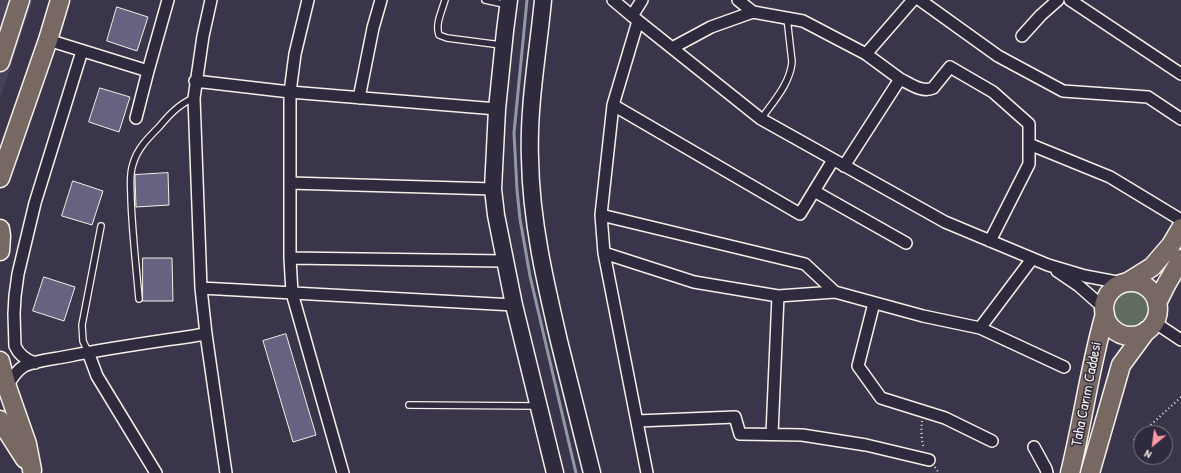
<!DOCTYPE html>
<html>
<head>
<meta charset="utf-8">
<style>
  body { margin:0 }
  #map { position:relative; width:1181px; height:473px; overflow:hidden; background:#3a354a; font-family:"Patrick Hand",sans-serif }
  canvas { display:block }
  .north { position:absolute; left:1133px; top:425px; width:40px; height:40px; box-sizing:border-box; background:#2f2a3d; border:1px solid #7e7a81; border-radius:50%; rotate:209deg; font-size:11px; font-weight:700; line-height:16px; text-align:center; color:#f4f1e8 }
  .north::after { content:''; display:block; margin:auto; width:14px; height:18px; background:#ff9aa2; clip-path:polygon(50% 0,100% 100%,50% 72%,0 100%) }
</style>
</head>
<body>
<div id="map">
<canvas width="1181" height="473"></canvas>
<div class="north">N</div>
</div>
<script>
const g = document.querySelector('canvas').getContext('2d');
g.lineJoin = 'round';
function paint(path, color) {
  g.fillStyle = color;
  g.fill(path, 'evenodd');
}
function trace(path, color, width, dash) {
  g.strokeStyle = color;
  g.lineWidth = width;
  g.lineCap = dash ? 'butt' : 'round';
  g.setLineDash(dash || []);
  g.stroke(path);
}
function label(font, color, halo, rows, align = 'center') {
  g.font = font + ' "Patrick Hand",sans-serif';
  g.lineWidth = 3;
  g.setLineDash([]);
  g.textBaseline = 'middle';
  g.strokeStyle = halo;
  g.fillStyle = color;
  for (const [text, x, y, turn = 0] of rows) {
    g.save();
    g.translate(x, y);
    g.rotate((+turn || 0) * Math.PI / 180);
    g.textAlign = isNaN(turn) ? turn : align;
    if (halo) g.strokeText(text, 0, 0);
    g.fillText(text, 0, 0);
    g.restore();
  }
}
const built = new Path2D(`
  M0 0H33L0 99Z`);
const green = new Path2D(`
  M1111 309a20 20 0 1 1 40 0a20 20 0 1 1-40 0Z`);
const stream = new Path2D(`
  M527 0 514 133 517 190 520 219 530 276 576 473`);
const building = new Path2D(`
  M117 7 148 17 137 51 107 41Z
  M100 88 130 97 119 132 89 122Z
  M168 173 169 205 136 207 135 175Z
  M73 181 103 191 92 225 62 216Z
  M143 258H172L173 301H143Z
  M44 277 75 287 64 321 33 311Z
  M286 334 316 435 293 442 263 341Z`);
const path = new Path2D(`
  M922 421C921 429 921 440 924 448
  M1142 433 1181 397
  M1134 440 1141 434
  M935 467 939 473`);
const service = new Path2D(`
  M445 0C442 11 435 24 439 35L447 38 501 45
  M485 0 508 5
  M761 119C773 102 790 84 792 62L787 18
  M139 299C136 265 132 231 131 198 131 187 129 175 133 164 137 149 148 138 159 127 169 115 179 104 194 98
  M88 352 83 341 82 325 101 226
  M409 405 537 406`);
const minor = new Path2D(`
  M211 0 203 36 194 98 201 288 206 334 226 473
  M308 0 295 54 290 92V258L292 293 343 473
  M613 0 632 16 761 119 945 222 1048 265 1085 276 1122 283
  M738 0 753 12 803 21 866 54 913 0
  M920 0 998 56 1063 91 1148 97 1181 119
  M1070 0 1181 74
  M632 16 642 0
  M638 21 613 105 601 215 604 253 647 473
  M1022 36 1041 15 1058 0
  M48 40 148 71
  M672 48 711 27 753 12
  M900 79C911 84 922 93 933 88L950 67 993 92 1029 124V164L990 241
  M195 81 290 92 497 109
  M359 98 373 28 381 0
  M613 105 800 214 833 160
  M136 118 148 71 168 0
  M1029 144 1110 177 1181 220
  M844 166 900 79 866 54
  M290 183 493 189
  M814 191 906 243
  M601 215 805 264 835 292
  M604 253 694 282 778 296 835 292 923 316 980 328 1064 367
  M290 258 504 261
  M1057 271 1079 286 1104 308
  M201 288 514 305
  M874 303 858 366 881 398 945 418 992 441
  M1154 322 1181 340
  M980 328 1032 259
  M88 352 97 376 156 473
  M35 363C26 360 19 355 15 346L14 314 15 296 18 274 35 203 82 51
  M7 387C11 379 16 371 24 366 38 360 55 359 69 356 115 347 161 341 206 334
  M637 421 735 417 740 434 802 435 866 445 929 460
  M772 434 778 296
  M1034 447 1046 469 1047 473`);
const secondary = new Path2D(`
  M509 0 505 31 497 109 493 189 496 215 514 305 555 473
  M543 0C538 53 528 106 530 159 531 221 545 281 559 341 570 385 581 429 592 473`);
const primary = new Path2D(`
  M0 62 20 0
  M0 178 48 40 60 0
  M0 229 1 236 0 251
  M1128 282 1152 267 1171 245 1181 228
  M1104 309a27 27 0 1 1 54 0a27 27 0 1 1-54 0Z
  M1157 303 1166 285 1181 259
  M0 361 7 387 27 444 32 470
  M0 420 25 459
  M1070 473C1083 420 1090 366 1105 314
  M1090 473 1121 365 1146 331`);
const streetNames = [
  ["Taha Carım Caddesi",1087,394,-79]
];
paint(built, '#47425a');
paint(green, '#616b5f');
trace(stream, '#9299a6', 3);
paint(building, '#666280');
trace(building, '#f4f1e8', 1);
trace(service, '#f4f1e8', 8);
trace(minor, '#f4f1e8', 14);
trace(secondary, '#f4f1e8', 19);
trace(primary, '#f4f1e8', 21);
trace(path, '#f4f1e8', 2, [1, 3]);
trace(service, '#2f2a3d', 5.5);
trace(minor, '#2f2a3d', 11);
trace(secondary, '#2f2a3d', 16);
trace(primary, '#776864', 18);
label('15px', '#f4f1e8', '#2f2a3d', streetNames);
</script>
</body>
</html>
